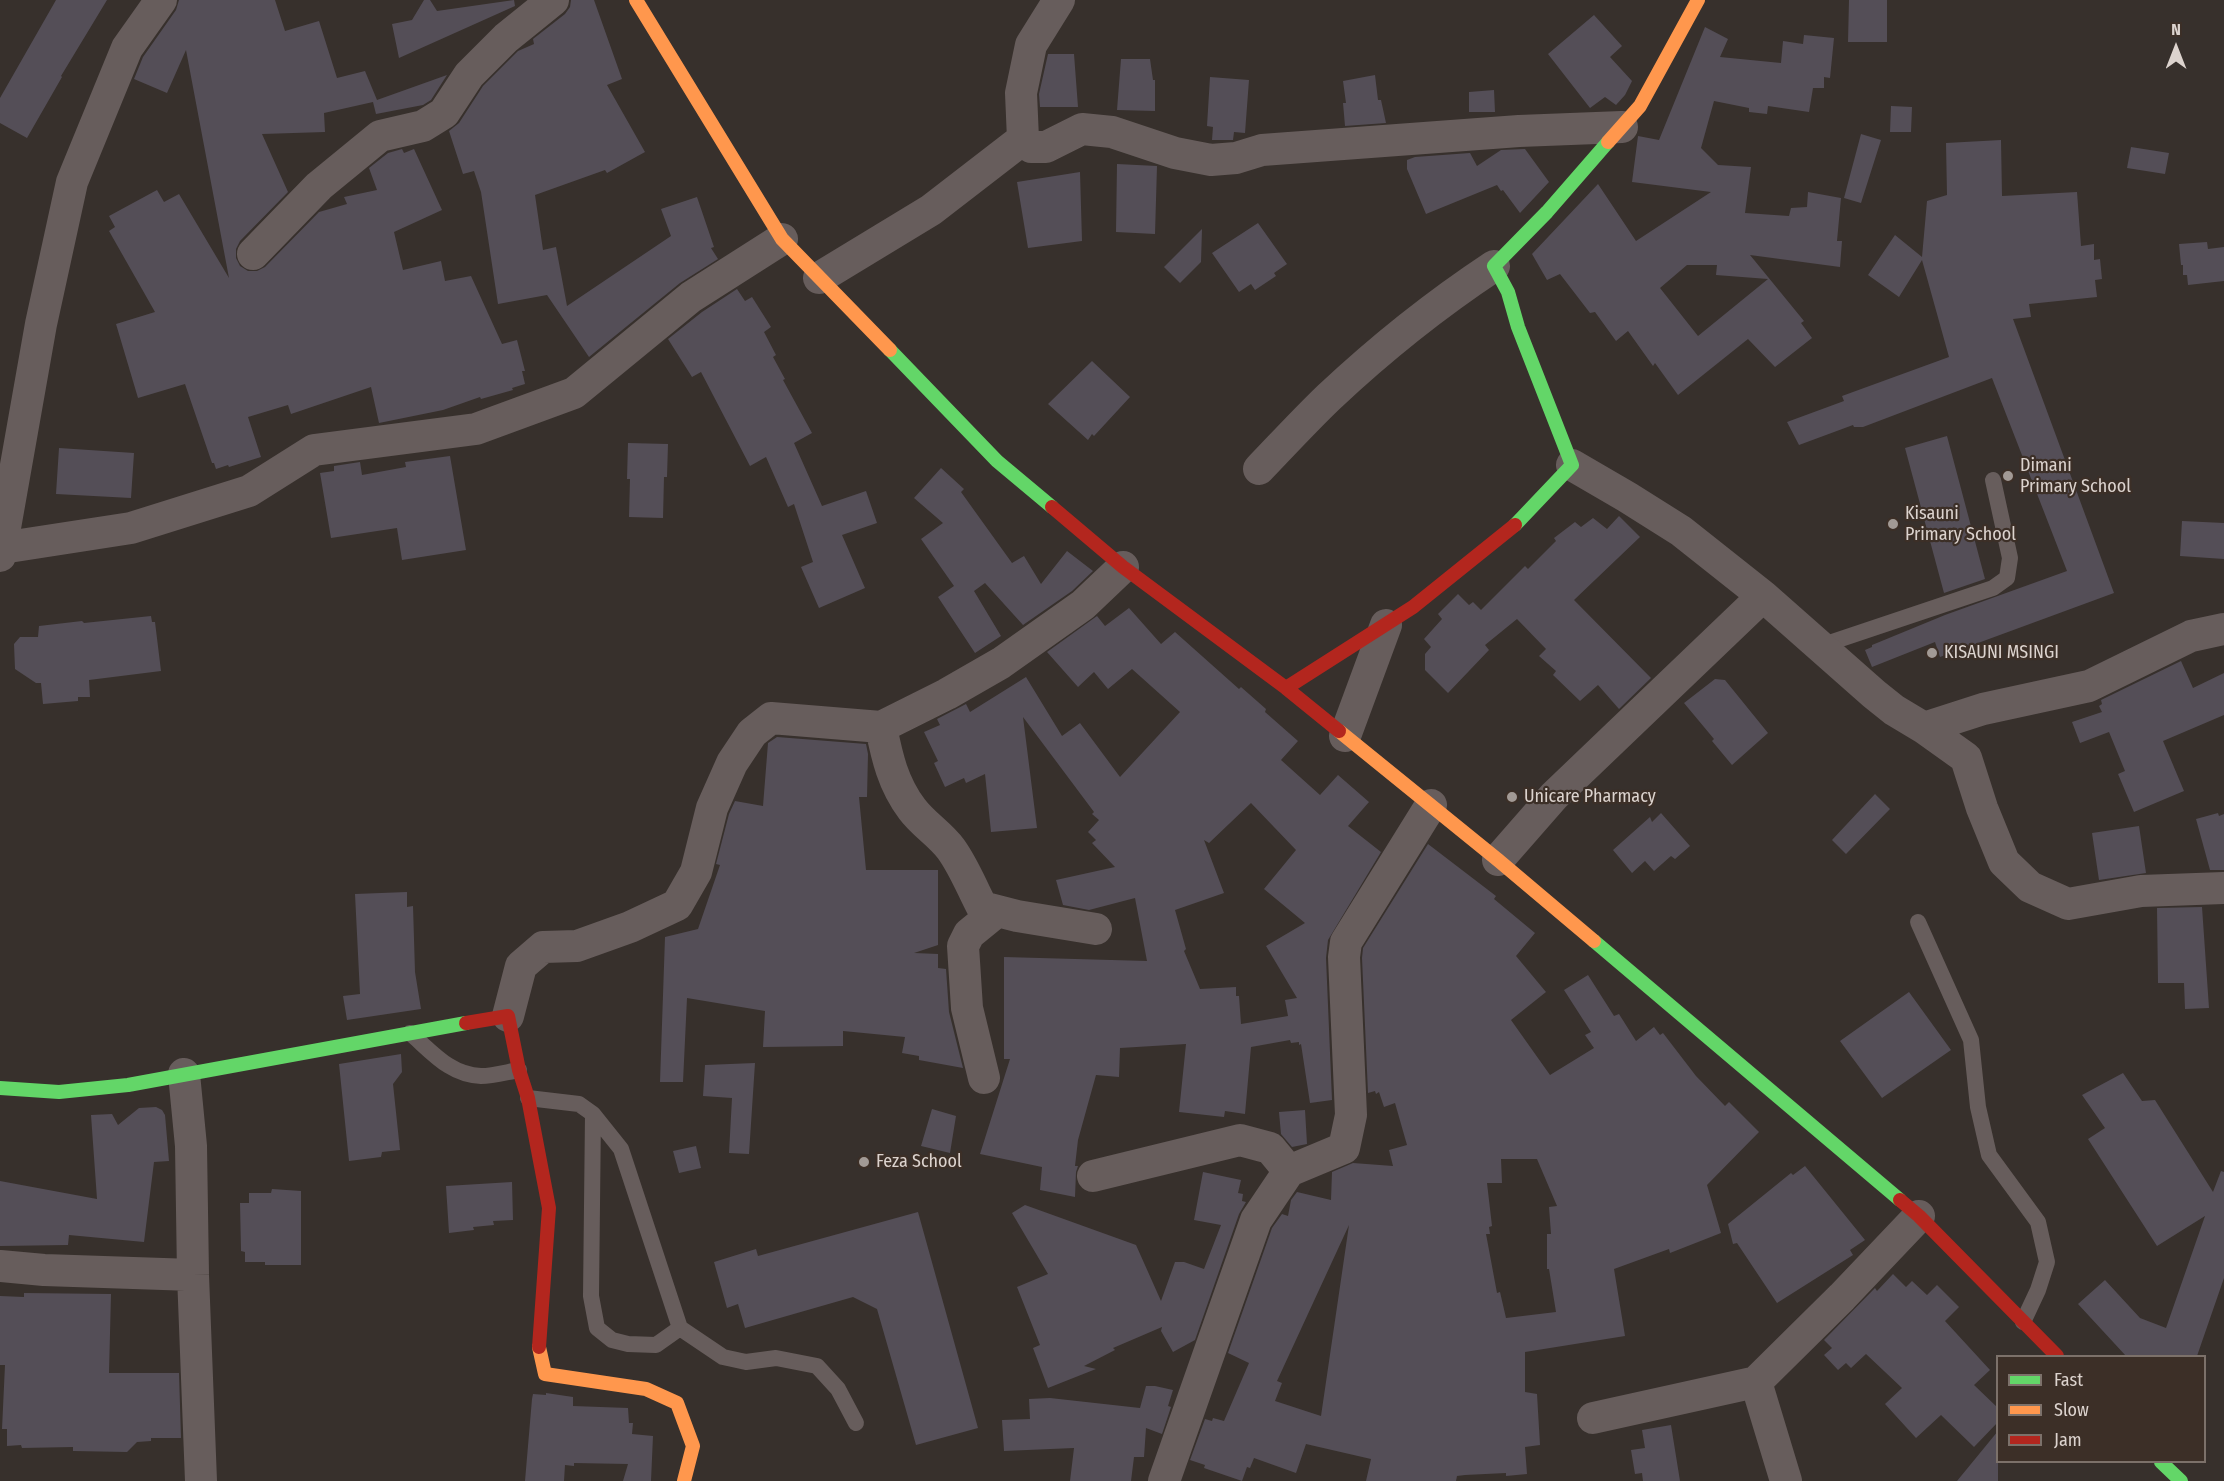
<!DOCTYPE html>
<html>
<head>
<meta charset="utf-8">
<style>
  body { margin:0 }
  #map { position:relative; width:2224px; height:1481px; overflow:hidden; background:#37302c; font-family:"Fira Sans Condensed",sans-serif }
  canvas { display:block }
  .legend { position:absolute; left:1996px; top:1355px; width:210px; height:108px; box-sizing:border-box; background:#3c2f27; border:2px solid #7c716a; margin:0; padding:8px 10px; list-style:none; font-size:18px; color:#dcd3ce }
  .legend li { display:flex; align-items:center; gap:12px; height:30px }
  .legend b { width:30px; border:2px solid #7c716a }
  .north { position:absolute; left:2146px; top:18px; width:60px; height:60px; -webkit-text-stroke:4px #3c2f27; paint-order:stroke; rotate:0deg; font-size:16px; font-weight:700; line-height:24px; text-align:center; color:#dcd3ce }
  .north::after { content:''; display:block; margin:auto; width:21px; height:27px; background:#dcd3ce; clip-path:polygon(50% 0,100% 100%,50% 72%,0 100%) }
</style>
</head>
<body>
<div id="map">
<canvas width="2224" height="1481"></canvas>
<ul class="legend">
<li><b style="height:8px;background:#63d668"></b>Fast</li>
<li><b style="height:8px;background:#ff974d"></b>Slow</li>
<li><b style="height:8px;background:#b3261e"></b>Jam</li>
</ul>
<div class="north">N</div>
</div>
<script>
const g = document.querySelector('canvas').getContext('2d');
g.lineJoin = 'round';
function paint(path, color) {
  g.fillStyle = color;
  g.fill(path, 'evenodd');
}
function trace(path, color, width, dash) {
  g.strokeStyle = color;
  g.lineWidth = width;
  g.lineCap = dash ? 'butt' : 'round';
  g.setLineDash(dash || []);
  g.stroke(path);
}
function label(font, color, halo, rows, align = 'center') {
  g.font = font + ' "Fira Sans Condensed",sans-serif';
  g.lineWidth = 4.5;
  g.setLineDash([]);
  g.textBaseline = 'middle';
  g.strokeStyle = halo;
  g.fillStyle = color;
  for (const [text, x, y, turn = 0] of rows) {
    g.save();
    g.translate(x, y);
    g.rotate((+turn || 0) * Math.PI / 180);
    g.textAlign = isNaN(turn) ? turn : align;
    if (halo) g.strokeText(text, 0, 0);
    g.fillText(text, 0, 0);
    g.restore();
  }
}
const building = new Path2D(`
  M56 0H107L61 76 62 77 27 138 0 123V98Z
  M179 0H275L285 31 319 21 337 78 365 71 377 100 447 75 431 100 423 105 376 114 373 102 324 113 325 132 262 134 288 192 240 241 236 249V258L240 266 248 271H257L265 267 319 212 347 204 344 197 377 190 369 168 388 153 402 149 404 153 414 149 442 210 394 232 403 270 441 261 445 281 471 276 502 344 517 340 525 371H522L525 384 512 388 513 390 481 399 480 397 443 410 379 423 371 387 291 414 288 405 248 417 261 457 229 467 228 465 216 469 214 463H212L185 384 138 398 116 324 155 312 109 231 115 227 109 216 157 190 164 202 179 194 229 278 186 50 167 93 134 79 143 57 176 10Z
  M424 0H430L437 11 514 0 515 6 399 58 392 24 412 20Z
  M571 0H594L622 79 607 85 645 152 607 173 605 170 535 195 543 250 556 247 567 306 671 236 661 209 697 197 714 247 711 248 718 259 680 283 589 357 547 295 498 304 481 192 474 171 463 174 449 131 459 123 483 86 518 51 534 44 533 39 565 14 570 7Z
  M1849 0H1887V42H1848Z
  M1594 15 1622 46 1610 57 1632 81 1625 95 1616 105 1605 97 1590 108 1548 54Z
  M1705 27 1728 39 1720 57 1781 63 1783 41 1803 44 1804 35 1834 38 1830 78 1824 77V88H1813L1809 112 1768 106 1767 114 1749 112V108L1714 101 1701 148 1718 165 1751 167 1745 213 1789 216 1791 208 1807 207 1808 192 1841 198 1837 241H1842L1840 267 1750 255 1804 321 1801 323 1812 338 1775 367 1748 339 1678 395 1655 363 1653 366 1628 331 1616 341 1595 312 1590 313 1560 274 1547 280 1532 254 1598 184 1636 241 1711 192 1632 182 1638 136 1659 140ZM1687 265H1717L1716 275 1768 279 1698 336 1660 288Z
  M1048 54H1074L1078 107H1040L1039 94Z
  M1121 59H1150L1153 80H1155V111L1117 110Z
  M1375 75 1378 100H1381L1386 123 1345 126 1343 103H1346L1343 81Z
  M1210 77 1249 80 1245 133 1234 132 1233 140H1212L1213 127 1207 126Z
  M1494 90 1495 112H1469V92Z
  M1891 106 1912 107 1911 132H1890Z
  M1861 134 1881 140 1861 203 1844 198Z
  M2001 140 2002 196 2077 192 2081 246 2094 244V260L2100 259 2102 279 2095 280 2097 297 2029 304 2031 317 2013 319 2114 593 1940 657 1935 642 1872 667 1865 650 1872 647V645L1945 615 2067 571 1992 378 1863 427H1854L1853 425 1799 445 1787 422 1844 401 1842 396 1949 357 1922 260 1899 297 1868 275 1895 235 1922 257 1927 201 1947 195 1946 143Z
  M2131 147 2169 153 2165 174 2127 168Z
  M1525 149 1549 182 1520 213 1503 190 1501 191 1497 185 1426 214 1407 169V160L1415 157 1470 153 1477 166 1501 150Z
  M1117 164 1157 166 1155 234 1116 232Z
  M1080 172 1082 241 1028 248 1017 182Z
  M1258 223 1287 264 1274 273 1276 276 1255 290 1251 284 1239 292 1212 253Z
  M1202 229 1201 262 1180 283 1164 267Z
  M2207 242 2208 249 2224 247V281L2188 285 2187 275H2183V265H2181L2179 244Z
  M737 289 745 301 752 297 771 327 764 332 776 355 773 357 785 379 783 380 812 433 794 443 822 506 866 491 877 523 842 535 865 588 819 608 801 567 813 562 794 504 788 507 766 457 750 466 701 372 692 377 668 339 702 312Z
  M1092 361 1130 397 1094 436 1092 434 1088 440 1048 404Z
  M1947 436 1985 579 1944 593 1905 448Z
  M628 443 668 444 667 477H664L663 518 629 517 630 479H627Z
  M59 448 134 453 131 498 56 494Z
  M450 456 466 550 402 560 397 528 331 538 320 473 334 471V466L360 462 362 475 406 467 405 462Z
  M941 468 964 489 961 492 1012 563 1024 556 1041 584 1067 551 1093 571 1072 591 1023 625 985 583 974 591 1001 636 975 653 938 597 954 586 921 539 943 523 914 498Z
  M1619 516 1640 537 1574 600 1651 678 1619 709 1598 685 1580 701 1553 675 1556 671 1539 656 1546 649 1517 619 1485 645 1489 650 1448 693 1425 670V654L1431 647 1424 639 1442 619 1438 614 1458 594 1469 605 1473 602 1481 610 1525 566 1528 569 1556 541 1554 538 1575 522 1581 527 1593 518 1607 529Z
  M2182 521 2224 523V559L2180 556Z
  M1129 608 1161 644 1175 632 1239 689 1241 687 1266 709 1265 712 1298 741 1281 760 1320 795 1338 775 1369 802 1348 826 1381 852 1328 940 1326 958 1332 1100 1310 1103 1301 1044 1299 1045V1042L1291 1043 1290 1040 1251 1047 1245 1114 1225 1111 1224 1117 1179 1112 1186 1044 1120 1048 1119 1077 1096 1075 1078 1140 1075 1166H1078L1076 1172 1075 1197 1040 1190 1042 1167 980 1154 1010 1059H1004V957L1147 961 1135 898 1089 910 1063 905 1056 880 1115 867 1092 843 1096 840 1088 832 1099 820 1092 814 1094 812 1023 717 1037 828 991 832 985 774 966 783 964 778 945 787 934 763 938 761 924 732 940 725 937 719 966 704 970 712 1026 677 1062 736 1080 723 1120 777 1180 712 1132 669 1108 689 1094 672 1078 687 1047 652 1097 616 1105 626ZM1251 803 1296 850 1264 889 1305 923 1266 946 1297 998 1285 1000 1288 1016 1241 1024 1239 996H1236V987L1200 989 1184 951 1186 949 1175 910 1224 893 1204 840 1209 843Z
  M151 616 152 622H155L161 671 89 680 90 697H78V701L43 704 41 683H36L15 669 14 644 20 637H38L39 626 82 621 84 623Z
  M2181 661 2193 688 2224 673V715L2163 741 2184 791 2134 812 2118 774 2125 771 2109 732 2080 743 2072 722 2102 712 2099 706 2102 704 2101 700Z
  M1715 679 1725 680 1768 733 1732 765 1712 741 1714 739 1684 703Z
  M777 737 866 744 868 754 867 797H859L866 870H938V945L914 953 938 954V968L946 969 949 1012 963 1068 919 1060V1056L902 1053 905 1037 843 1031V1046L763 1047 765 1011 687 998 683 1082H660L665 937 698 929 720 865 716 864 729 814 735 801 763 806 768 743Z
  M1875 794 1890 809 1846 854 1832 840Z
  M1661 813 1690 846 1675 859 1671 856 1654 871 1645 861 1632 873 1613 850 1650 817 1652 822Z
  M2218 813 2219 816 2224 814V870H2210L2196 819Z
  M2139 826 2146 873 2099 880 2092 833Z
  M1428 844 1496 896 1494 899 1535 933 1516 956 1546 992 1511 1020 1550 1075 1594 1048 1585 1035 1591 1032 1564 990 1588 975 1614 1016 1619 1014 1636 1041 1654 1027 1660 1035 1663 1033 1696 1076 1725 1106 1729 1102 1759 1132 1707 1185 1721 1233 1670 1253 1669 1249 1614 1269 1625 1336 1525 1352V1392L1537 1394 1540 1445 1525 1447 1527 1474 1506 1476V1473L1465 1475 1457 1476 1456 1481H1366L1371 1459 1306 1444 1296 1473 1254 1458 1250 1468 1247 1467 1242 1481 1204 1468 1205 1465 1190 1460 1205 1419 1212 1421 1213 1418 1224 1421 1249 1363 1228 1353 1272 1228 1282 1214 1288 1216 1291 1200 1297 1192 1331 1200 1332 1172 1353 1163 1393 1166 1389 1150 1407 1145 1395 1103 1384 1107 1379 1092 1376 1094 1375 1091 1368 1093 1362 958 1363 948ZM1501 1159H1537L1557 1206 1549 1207 1551 1234H1547V1269H1549L1556 1312 1506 1318 1500 1292 1497 1293 1486 1234H1490L1489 1227 1492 1226 1487 1183H1502ZM1349 1225 1321 1416 1275 1401 1282 1383 1277 1381Z
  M407 892V907L413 906 415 972 421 1009 347 1020 343 996 360 994 355 894Z
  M2202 907 2209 1008 2185 1009 2184 983H2158L2157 908Z
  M1909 992 1951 1050 1882 1098 1840 1041Z
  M401 1054 402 1072 393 1084 400 1150 382 1152 381 1157 349 1161 339 1064Z
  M755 1063 749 1154 729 1153 732 1098 703 1096 705 1065Z
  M2123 1073 2142 1101 2155 1100 2213 1192 2221 1171 2224 1172V1278L2197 1356H2126L2078 1304 2105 1280 2140 1318 2166 1328 2205 1216 2157 1246 2088 1139 2105 1128 2082 1095Z
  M156 1107 162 1110 165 1115 169 1161 154 1162 144 1242 69 1235 68 1245 0 1246V1181L97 1199 91 1115 112 1114 118 1125 139 1108Z
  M932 1109 956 1116 950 1153 921 1146Z
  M1305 1110 1307 1144 1292 1147 1281 1134 1279 1112Z
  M696 1146 701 1168 679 1173 673 1151Z
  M1805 1166 1865 1240 1850 1250 1853 1255 1777 1303 1737 1243 1733 1244 1728 1224 1791 1173 1793 1175Z
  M1203 1172 1241 1180 1238 1193 1243 1194 1242 1201 1246 1202 1239 1214 1195 1340 1173 1352 1161 1331 1162 1327 1113 1348 1115 1350 1084 1366 1096 1369 1048 1388 1033 1348 1040 1345 1017 1287 1048 1274 1012 1213 1025 1205 1136 1245 1161 1301 1175 1262H1184L1204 1269 1221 1225 1194 1220Z
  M512 1182 513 1220 493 1221 494 1225 473 1227 474 1230 449 1233 446 1186Z
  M272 1189 301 1191V1265H265V1262H245V1252L241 1251 240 1203H249V1193H271Z
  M918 1212 978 1428 916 1445 877 1309 853 1297 745 1328 738 1304 727 1308 714 1262 756 1249 758 1256Z
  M1893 1274 1906 1287 1912 1281 1927 1295 1937 1285 1959 1307 1945 1321 1990 1370 1974 1385 1998 1408V1422L1974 1447 1941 1415 1916 1438 1885 1404 1902 1388 1866 1354 1851 1368 1846 1363 1838 1370 1824 1355 1832 1348 1824 1340 1875 1288 1877 1291Z
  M24 1293 111 1294 109 1373H179L181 1438H151V1441L137 1442 127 1452 73 1451V1447L22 1448 21 1445 7 1446V1429H2L5 1365H0V1296L24 1297Z
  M1146 1386H1155L1173 1390 1168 1406 1171 1407 1162 1434 1146 1428 1144 1457H1134L1131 1481H1070L1074 1448 1004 1451 1002 1420 1030 1419 1029 1399 1050 1398 1140 1408Z
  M546 1393 573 1397V1406L628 1408 629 1423H633L632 1434 653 1436 651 1481H623L628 1464 574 1463V1466L565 1465 564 1481H525L532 1399 533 1394 546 1395Z
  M1671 1425 1680 1481H1643L1642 1473 1635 1474 1631 1450 1645 1448 1642 1430Z
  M1998 1431V1481H1957Z`);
const lane = new Path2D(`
  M1820 646 1993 588 2007 578 2010 558 1993 480
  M1918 922 1971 1040 1978 1107 1989 1155 2038 1222 2047 1262 2038 1290 2023 1322
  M410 1033C432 1052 450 1075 481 1076 493 1076 507 1072 519 1070
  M528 1098 579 1104 593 1114 621 1149 680 1328 723 1357 746 1362 776 1358 817 1366 838 1389 856 1423
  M593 1114 591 1296 597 1328 612 1340 628 1344 656 1345 680 1328`);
const street = new Path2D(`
  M1059 0 1031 45 1021 93 1023 139 1031 147H1046L1082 129 1112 132 1175 153 1211 160 1236 158 1262 150 1519 131 1622 127
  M253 254 319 186 380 136 423 126 444 113 469 75 506 38 553 0
  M819 278 931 210 1023 139
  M1572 465 1627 497 1681 531 1763 596
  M1259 469C1282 445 1305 420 1329 397 1378 351 1438 303 1494 266
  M2 548 131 528 249 491 314 450 476 429 574 393 691 297 782 239
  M0 556 41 324 72 182 127 48 161 0
  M881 727C887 757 893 784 912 809 923 824 940 834 951 849 964 867 972 888 982 907L1017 916 1096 929
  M1924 728 1966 758 1982 808 2004 862 2030 887 2068 904 2141 891 2224 888
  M1345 736 1386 625
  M1498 860 1554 796 1763 596 1874 694 1894 710 1924 728 1983 709 2089 686 2191 636 2224 629
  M508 1016 521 966 543 947 577 946 630 927 677 905 696 872 712 808 732 763 752 733 771 718 881 727 947 694 1001 663 1083 605 1123 567
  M184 1074 191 1146 193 1275 201 1481
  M984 1078 967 1008 963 946 969 934 996 912
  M1093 1176 1240 1140 1270 1148 1289 1171
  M0 1266 44 1270 193 1275
  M1593 1418 1756 1382
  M1164 1481 1256 1220 1289 1171 1344 1148 1351 1115 1344 957 1346 942 1431 805
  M1786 1481 1756 1382 1842 1297 1919 1216`);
const fast = new Path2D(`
  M890 350 997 461 1052 507
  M1515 525 1572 465 1518 327 1508 292 1494 266 1547 212 1608 142
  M1594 941 1900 1200
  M0 1088 59 1092 128 1085 466 1023
  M2161 1462 2181 1481`);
const slow = new Path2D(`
  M636 0 782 239 890 350
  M1608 142 1640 106 1698 0
  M1339 731 1498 860 1594 941
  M539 1347 545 1374 646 1389 677 1403 693 1446 684 1481`);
const jam = new Path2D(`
  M1052 507 1123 567 1286 688 1339 731
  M1286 688 1413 607 1515 525
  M466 1023 508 1016 519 1070 528 1098 549 1208 539 1347
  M1900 1200 1919 1216 2057 1356`);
const markers = [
  [2008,476,6,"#a29a95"],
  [1893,524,6,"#a29a95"],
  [1932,653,6,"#a29a95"],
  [1512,797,6,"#a29a95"],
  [864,1162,6,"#a29a95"]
];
const poiNames = [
  ["Dimani",2020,466],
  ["Primary School",2020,487],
  ["Kisauni",1905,514],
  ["Primary School",1905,535],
  ["KISAUNI MSINGI",1944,653],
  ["Unicare Pharmacy",1524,797],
  ["Feza School",876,1162]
];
paint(building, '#544e57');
trace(lane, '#675d5c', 16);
trace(street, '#675d5c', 32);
trace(fast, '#63d668', 14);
trace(slow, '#ff974d', 14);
trace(jam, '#b3261e', 14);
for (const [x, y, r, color] of markers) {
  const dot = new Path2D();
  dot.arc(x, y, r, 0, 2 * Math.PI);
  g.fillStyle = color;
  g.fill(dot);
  trace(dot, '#3c2f27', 2);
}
label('18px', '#dcd3ce', '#3c2f27', poiNames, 'left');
</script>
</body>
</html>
